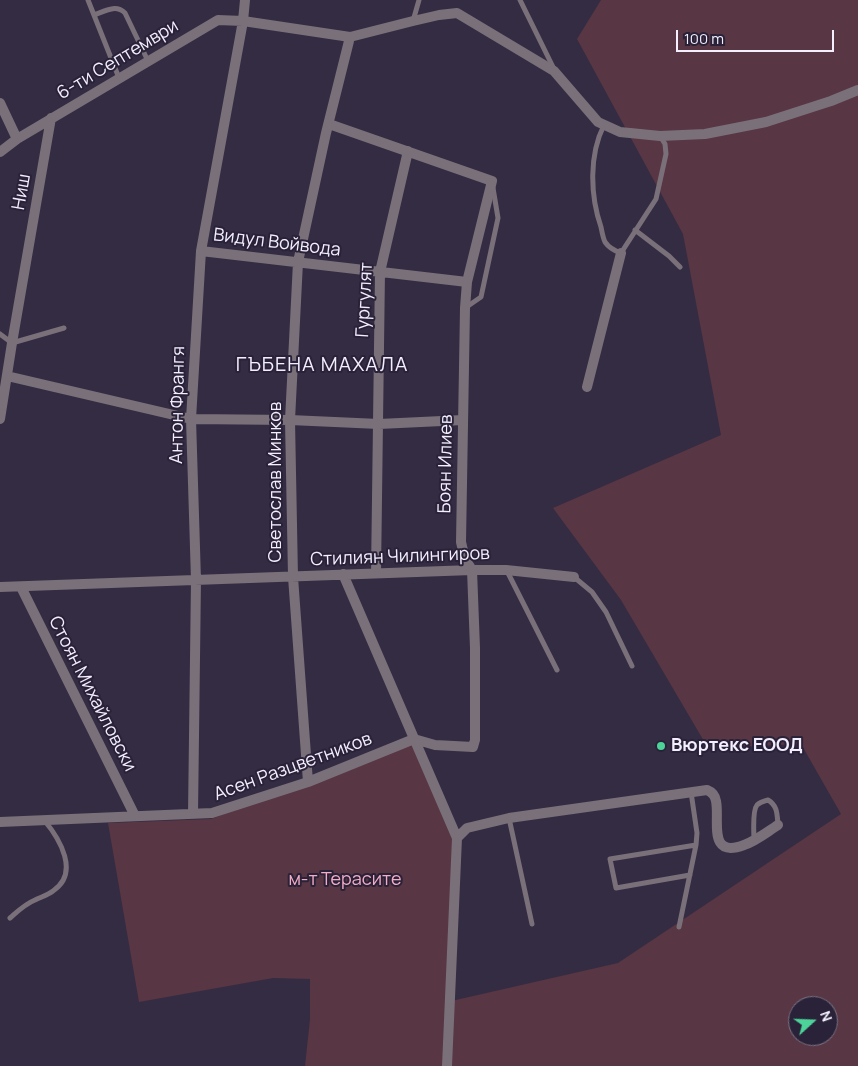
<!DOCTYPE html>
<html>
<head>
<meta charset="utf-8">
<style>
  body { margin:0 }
  #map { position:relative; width:858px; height:1066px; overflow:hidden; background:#342c43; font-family:Manrope,sans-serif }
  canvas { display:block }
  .north { position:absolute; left:788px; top:996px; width:50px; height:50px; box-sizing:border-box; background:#2a2238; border:1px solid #7a7487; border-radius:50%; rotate:70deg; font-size:14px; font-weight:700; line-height:20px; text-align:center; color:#f3effe }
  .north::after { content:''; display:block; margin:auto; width:18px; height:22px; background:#4dd39a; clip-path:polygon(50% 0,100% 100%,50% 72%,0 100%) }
  .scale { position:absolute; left:676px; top:30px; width:158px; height:22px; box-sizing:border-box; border:2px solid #f3effe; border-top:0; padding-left:6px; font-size:15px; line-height:18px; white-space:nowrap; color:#f3effe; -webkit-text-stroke:4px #2a2238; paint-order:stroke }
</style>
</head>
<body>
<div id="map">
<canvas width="858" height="1066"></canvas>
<div class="north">N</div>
<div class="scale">100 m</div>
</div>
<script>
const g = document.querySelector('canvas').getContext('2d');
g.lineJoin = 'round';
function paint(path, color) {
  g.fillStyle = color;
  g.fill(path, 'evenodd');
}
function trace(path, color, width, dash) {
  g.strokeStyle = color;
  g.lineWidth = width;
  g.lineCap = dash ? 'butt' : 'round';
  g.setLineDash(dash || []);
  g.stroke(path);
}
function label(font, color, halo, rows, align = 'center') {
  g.font = font + ' Manrope,sans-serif';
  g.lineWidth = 4;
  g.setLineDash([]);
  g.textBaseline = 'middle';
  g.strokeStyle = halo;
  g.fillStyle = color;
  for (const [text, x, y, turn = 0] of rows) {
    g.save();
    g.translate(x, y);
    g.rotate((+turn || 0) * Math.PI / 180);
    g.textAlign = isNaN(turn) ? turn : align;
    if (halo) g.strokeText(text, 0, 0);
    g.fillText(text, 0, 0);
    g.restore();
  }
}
const green = new Path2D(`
  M601 0H858V1066H305L310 1019V979L273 978 139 1002 108 823 211 819 411 743 454 840 447 1002 618 963 841 814 801 744 708 748 621 600 553 508 721 435 683 234 577 39ZM798 1006H828V1036H798Z`);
const service = new Path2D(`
  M88 0 119 78
  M520 0 554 69
  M94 15C105 11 116 4 125 13L148 61
  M413 21 419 0
  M604 125C589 155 590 195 601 227 602 232 603 238 605 242 609 248 615 251 621 253L656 199 666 154 665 144 660 136
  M635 230 669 256 680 267
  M465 308 481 297 498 218 493 188
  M0 334 12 343 64 328
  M507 571 557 670
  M574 577 592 592 606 612 632 666
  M509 818 532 924
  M754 840C754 832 752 811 757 805 760 802 764 801 768 800 778 806 777 815 778 825
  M690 875 616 888 610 859 696 845
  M10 918C18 911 25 904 35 900 41 897 48 895 53 891 80 873 60 839 44 820
  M679 927 696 845 697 833 691 792`);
const minor = new Path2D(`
  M0 103 17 139
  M0 152 17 139 218 20 243 21 350 37 413 21 439 15 457 13 554 71 598 122 620 132 660 136 705 134 766 122 831 101 858 90
  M201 251 467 282
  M7 376 191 419 290 420 379 424 463 420
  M587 387 621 253
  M0 419 12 343 51 118
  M376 573 380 272 408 151
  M343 574 457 838 447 1066
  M0 587 472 570H506L574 577
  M21 587 135 816
  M308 782 293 577 290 420 298 262 326 133 350 37
  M193 814 196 580 191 419 201 251 243 21 245 0
  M0 822 212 813 308 782 414 739 435 745 473 747 475 740V648L472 570 465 559 461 542 465 308 467 282 492 181 329 124
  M457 838 467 828 509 818 707 790C712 792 715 795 716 801 720 820 707 859 744 845 756 841 767 832 778 825`);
const markers = [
  [661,746,5,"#4dd39a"]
];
const streetNames = [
  ["6-ти Септември",118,60,-31],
  ["Ниш",22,192,-80],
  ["Видул Войвода",277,243,7],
  ["Гургулят",365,300,-87],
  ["Антон Франгя",178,405,-89],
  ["Боян Илиев",446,464,-89],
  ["Светослав Минков",276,482,-90],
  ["Стилиян Чилингиров",400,557,-2],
  ["Стоян Михайловски",92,694,63],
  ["Асен Разцветников",293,767,-20]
];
const poiNames = [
  ["Вюртекс ЕООД",671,746]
];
const parkNames = [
  ["м-т Терасите",345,880]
];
const quarterNames = [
  ["ГЪБЕНА МАХАЛА",322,365]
];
paint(green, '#583643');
trace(service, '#7a7079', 5);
trace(minor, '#7a7079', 10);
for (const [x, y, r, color] of markers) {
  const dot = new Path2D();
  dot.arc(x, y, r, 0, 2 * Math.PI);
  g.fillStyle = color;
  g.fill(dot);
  trace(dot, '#2a2238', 2);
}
label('18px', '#f3effe', '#2a2238', streetNames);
label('bold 18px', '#f3effe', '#2a2238', poiNames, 'left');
label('18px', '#f5adc7', '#2a2238', parkNames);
g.letterSpacing = '1px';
label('20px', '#f3effe', '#2a2238', quarterNames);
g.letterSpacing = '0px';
</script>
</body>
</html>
